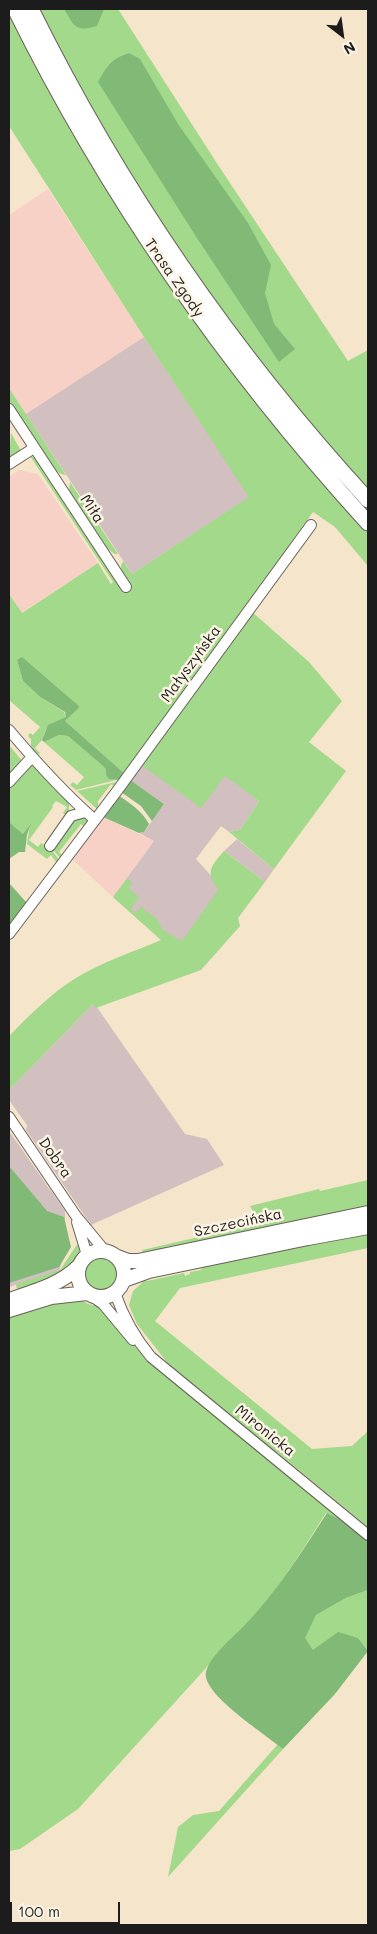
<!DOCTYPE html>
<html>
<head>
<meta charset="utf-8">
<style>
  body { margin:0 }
  #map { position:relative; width:377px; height:1934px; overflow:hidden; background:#f5e5cb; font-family:Mali,sans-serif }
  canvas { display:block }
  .frame { position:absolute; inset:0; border:10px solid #1c1c1c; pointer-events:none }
  .north { position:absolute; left:317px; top:10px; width:50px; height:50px; -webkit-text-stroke:4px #fcf5e5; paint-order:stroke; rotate:150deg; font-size:14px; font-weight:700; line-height:20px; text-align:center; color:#1c1c1c }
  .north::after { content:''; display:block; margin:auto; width:18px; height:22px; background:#1c1c1c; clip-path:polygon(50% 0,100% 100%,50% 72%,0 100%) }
  .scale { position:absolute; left:10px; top:1902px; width:110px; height:22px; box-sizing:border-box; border:2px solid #1c1c1c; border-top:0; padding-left:6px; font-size:15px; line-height:18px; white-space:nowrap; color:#1c1c1c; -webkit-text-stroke:4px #fcf5e5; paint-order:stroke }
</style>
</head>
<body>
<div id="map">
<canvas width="377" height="1934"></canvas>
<div class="frame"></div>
<div class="north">N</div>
<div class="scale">100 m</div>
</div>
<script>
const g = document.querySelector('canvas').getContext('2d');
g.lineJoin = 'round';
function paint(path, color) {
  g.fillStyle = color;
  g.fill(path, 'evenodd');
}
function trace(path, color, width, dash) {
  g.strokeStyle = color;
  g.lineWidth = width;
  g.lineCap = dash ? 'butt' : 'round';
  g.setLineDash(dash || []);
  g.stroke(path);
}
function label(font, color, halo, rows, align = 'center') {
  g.font = font + ' Mali,sans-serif';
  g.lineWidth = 5;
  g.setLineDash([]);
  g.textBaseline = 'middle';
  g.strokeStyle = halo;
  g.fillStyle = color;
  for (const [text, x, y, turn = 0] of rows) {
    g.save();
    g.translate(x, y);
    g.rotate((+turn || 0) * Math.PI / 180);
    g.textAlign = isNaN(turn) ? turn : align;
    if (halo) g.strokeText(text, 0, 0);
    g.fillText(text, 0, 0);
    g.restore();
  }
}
const built = new Path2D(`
  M48 189 144 337 26 414 9 388V215Z
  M19 470 38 474 98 563 21 613 9 594V477Z
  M103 817 154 841 113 897 72 859Z`);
const industrial = new Path2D(`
  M144 337 250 497 132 574 26 414Z
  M140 764 225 775 259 801 240 830 229 832 221 826 196 859 223 889 177 954 113 897 154 841 139 833 144 832 164 804 129 779Z
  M237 839 274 869 265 882 224 851Z
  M94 1003 185 1134 207 1139 224 1165 91 1225 26 1130 27 1125 9 1100V1090Z
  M9 1131 65 1211V1253L59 1271 9 1287Z`);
const green = new Path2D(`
  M9 9H118L218 165 348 361 368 350V566L335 527 313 512 294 538 295 542 125 774 65 721 80 707 17 660 23 681 40 697 64 712 66 717 46 729 42 740 35 748 40 753 37 756 31 750V739L28 736 30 733 33 735 40 727 9 700V594L22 613 98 563 111 584 113 582 30 456 36 458 122 573 121 566 123 561 132 574 249 497 144 337 9 126Z
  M9 388 66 475 61 474 54 470 9 401Z
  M11 433 21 451 9 459Z
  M70 482 118 554H115L106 548 69 492Z
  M251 611 309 662 342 701 309 742 346 771 274 869 229 832 240 830 259 801 225 776 201 808 140 764Z
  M59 735 68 736 118 778 116 780 76 790 70 785 73 782 77 785 84 777 44 742Z
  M9 745 23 762 9 777Z
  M33 760 69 799V817L63 813 67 807 56 801 52 806 53 807 29 840 38 847 41 843 51 849 60 861 57 863 51 855 47 859 27 844 30 824 23 834 9 822V785Z
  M116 782 113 786 111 784 98 801V810L77 791Z
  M84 815 88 823 85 828 81 824 59 852 63 856 61 859 51 847 73 817Z
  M224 851 265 882 238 918 240 926 201 970 96 1008 93 1004 9 1090V1036C29 1016 51 993 76 978 102 962 133 952 161 940L113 897 127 879 133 883 128 888 139 897 131 909 136 913 141 907 158 920 163 930 182 941 217 892 218 889C205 872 211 866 224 851Z
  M368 1180V1248L180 1288 155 1321 312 1449 352 1446 368 1431V1527L277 1452 270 1450 173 1370 137 1324 129 1305 133 1291 142 1283V1277L147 1281 184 1273 185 1276 190 1274V1272L201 1270V1268L213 1262 144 1256 142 1250 260 1223 250 1206 319 1189 320 1191Z
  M81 1243C80 1270 40 1286 17 1289L16 1284 60 1270 76 1246Z
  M84 1275a17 17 0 1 1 34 0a17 17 0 1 1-34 0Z
  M80 1299 88 1304 101 1307 141 1353 354 1527 326 1513C305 1546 285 1578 261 1608 244 1629 223 1646 206 1668L78 1809 20 1849 9 1851V1315L37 1305Z
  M368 1590V1651L358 1638 313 1650 304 1638 316 1615 346 1598Z
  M278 1744 283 1749 168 1877 178 1827 193 1815 219 1811Z`);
const forest = new Path2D(`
  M64 9H104L97 26C75 32 75 27 64 9Z
  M129 53 140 59 178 124 248 223 271 265 265 293 274 324 295 349 279 362 197 238 98 82C107 66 111 59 129 53Z
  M22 657 80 707 65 721 125 774 121 780 109 779 106 775V769L102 765 68 736 59 735 44 742 42 740 48 725 66 717 65 712 40 697 23 681 17 660Z
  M129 779 164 804 152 821 141 806 121 792Z
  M118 795C131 804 142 811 149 824L144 832 139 833 103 817Z
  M9 822 23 834 31 823 27 835 25 852H19L9 859Z
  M9 883 27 903 9 928Z
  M9 1166 47 1211 64 1217 71 1247 59 1267 9 1283Z
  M327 1513 354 1527 368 1540V1590L346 1598 316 1615 305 1638 313 1650 338 1632 358 1638 368 1651 335 1694 283 1749C266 1735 209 1698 206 1677 203 1662 233 1637 243 1627 276 1593 301 1553 327 1513Z`);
const minor = new Path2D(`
  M9 409 126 587
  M9 464 34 448
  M9 730C36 762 64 793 95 820
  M9 782 32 757
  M50 846 71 816 85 812
  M9 934 117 791 311 525
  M9 1117 76 1216 105 1251
  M77 1222 87 1255
  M115 1293C123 1316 135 1338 151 1357L368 1535
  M93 1297 103 1304 133 1340`);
const major = new Path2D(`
  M78 1274a23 23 0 1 1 46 0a23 23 0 1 1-46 0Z
  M115 1256 128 1261H138L368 1213
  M124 1280 149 1271 308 1238 368 1227
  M9 1300C32 1292 60 1285 78 1267
  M9 1310 51 1297 87 1293`);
const highway = new Path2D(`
  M15 9C108 197 227 368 368 523
  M31 9C119 187 234 354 368 500`);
const streetNames = [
  ["Trasa Zgody",174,278,55],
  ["Miła",92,509,57],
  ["Małyszyńska",191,664,-54],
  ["Dobra",55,1158,55],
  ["Szczecińska",238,1223,-12],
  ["Mironicka",265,1431,39]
];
paint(built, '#f7d1c6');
paint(industrial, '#d2bfbf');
paint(green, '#a2d98a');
paint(forest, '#81b976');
trace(minor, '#686259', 12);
trace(major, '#686259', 16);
trace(highway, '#686259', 17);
trace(minor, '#fff', 10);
trace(major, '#fff', 14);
trace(highway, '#fff', 15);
label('15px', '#1c1c1c', '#fcf5e5', streetNames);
</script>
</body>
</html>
